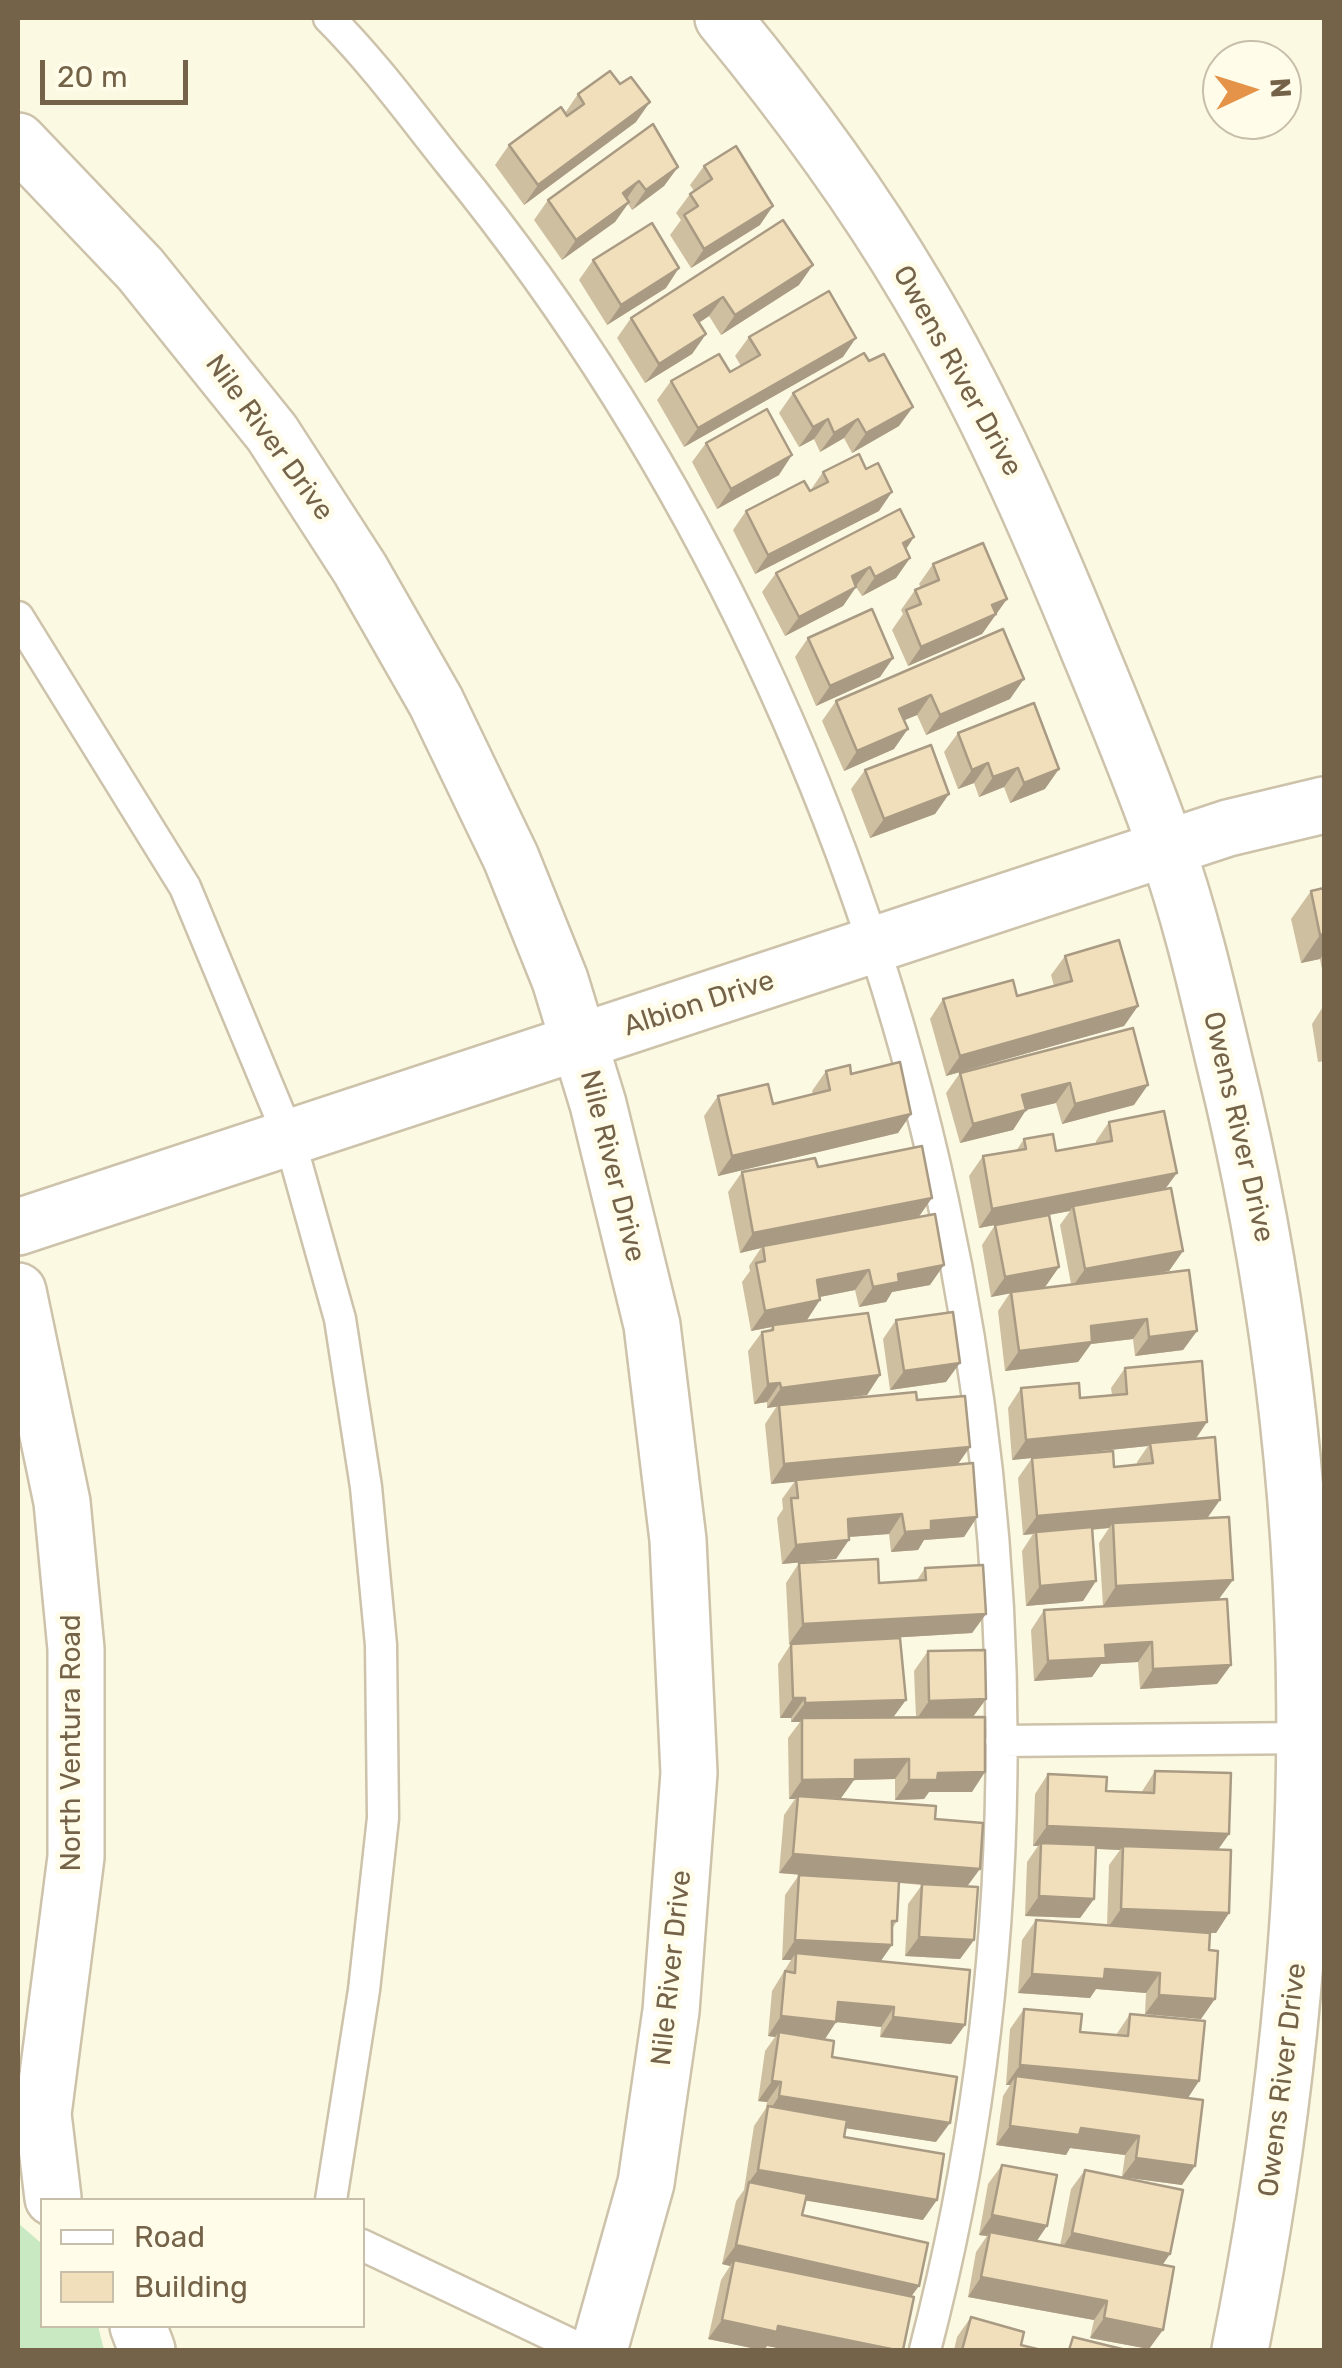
<!DOCTYPE html>
<html>
<head>
<meta charset="utf-8">
<style>
  body { margin:0 }
  #map { position:relative; width:1342px; height:2368px; overflow:hidden; background:#fcf9e3; font-family:Rubik,sans-serif }
  canvas { display:block }
  .frame { position:absolute; inset:0; border:20px solid #746349; pointer-events:none }
  .legend { position:absolute; left:40px; top:2198px; width:325px; height:130px; box-sizing:border-box; background:#fffce9; border:2px solid #c7bfa9; margin:0; padding:12px 18px; list-style:none; font-size:30px; color:#746349 }
  .legend li { display:flex; align-items:center; gap:20px; height:50px }
  .legend b { width:50px; border:2px solid #c7bfa9 }
  .north { position:absolute; left:1202px; top:40px; width:100px; height:100px; box-sizing:border-box; background:#fffce9; border:2px solid #c7bfa9; border-radius:50%; rotate:86deg; font-size:28px; font-weight:700; line-height:40px; text-align:center; color:#746349 }
  .north::after { content:''; display:block; margin:auto; width:35px; height:45px; background:#e59349; clip-path:polygon(50% 0,100% 100%,50% 72%,0 100%) }
  .scale { position:absolute; left:40px; top:60px; width:148px; height:45px; box-sizing:border-box; border:5px solid #746349; border-top:0; padding-left:12px; font-size:30px; line-height:35px; white-space:nowrap; color:#746349; -webkit-text-stroke:8px #fffce9; paint-order:stroke }
</style>
</head>
<body>
<div id="map">
<canvas width="1342" height="2368"></canvas>
<div class="frame"></div>
<ul class="legend">
<li><b style="height:12px;background:#fff"></b>Road</li>
<li><b style="height:28px;background:#f1debb"></b>Building</li>
</ul>
<div class="north">N</div>
<div class="scale">20 m</div>
</div>
<script>
const g = document.querySelector('canvas').getContext('2d');
g.lineJoin = 'round';
function paint(path, color) {
  g.fillStyle = color;
  g.fill(path, 'evenodd');
}
function trace(path, color, width, dash) {
  g.strokeStyle = color;
  g.lineWidth = width;
  g.lineCap = dash ? 'butt' : 'round';
  g.setLineDash(dash || []);
  g.stroke(path);
}
function label(font, color, halo, rows, align = 'center') {
  g.font = font + ' Rubik,sans-serif';
  g.lineWidth = 10;
  g.setLineDash([]);
  g.textBaseline = 'middle';
  g.strokeStyle = halo;
  g.fillStyle = color;
  for (const [text, x, y, turn = 0] of rows) {
    g.save();
    g.translate(x, y);
    g.rotate((+turn || 0) * Math.PI / 180);
    g.textAlign = isNaN(turn) ? turn : align;
    if (halo) g.strokeText(text, 0, 0);
    g.fillText(text, 0, 0);
    g.restore();
  }
}
const green = new Path2D(`
  M18 2223 42 2244V2326H98L104 2350H18Z`);
const service = new Path2D(`
  M329 18C373 62 411 114 450 163 936 760 1120 1604 925 2350
  M18 617 185 887 289 1137 340 1319 366 1487 381 1645 383 1818 364 1990 331 2200
  M1001 1741 1308 1738
  M362 2245 583 2350`);
const minor = new Path2D(`
  M723 18C793 103 861 195 917 290 985 404 1038 526 1088 648 1115 713 1142 778 1165 844 1190 914 1207 988 1224 1060 1331 1492 1327 1915 1240 2350
  M18 141 140 269 272 433 360 569 436 702 511 858 560 980 598 1104 652 1325 678 1540 689 1773 671 2011 646 2183 599 2350
  M18 1227 1228 828 1324 805
  M18 1291 62 1502 76 1649V1857L43 2114 53 2198
  M138 2326 147 2350`);
const wall = new Path2D(`
  M620 84 636 122 524 205 495 165 509 145 565 113 578 94Z
  M704 166 760 225 691 268 670 235 681 220 676 213 690 194 694 191 690 185Z
  M678 167 664 186 632 210 628 204 615 222 562 260 534 220 548 200Z
  M783 220 799 285 721 335 709 316 699 323 706 334 692 354 645 383 617 338 631 318Z
  M593 260 666 288 607 325 579 280Z
  M749 337 843 357 684 447 657 400 671 381 730 372 741 366 735 356Z
  M793 393 899 426 852 453 844 438 820 452 814 439 799 447 779 413Z
  M706 443 779 475 717 509 692 462Z
  M823 472 879 511 755 574 733 530 746 511 810 491Z
  M906 550 910 558 896 578 862 596 856 587 843 606 785 636 762 592 776 573Z
  M933 564 1007 599 982 634 908 666 892 630 903 614 901 610 915 590 921 588 919 584Z
  M1003 629 1010 699 926 735 917 715 904 720 894 749 844 771 822 721 836 701Z
  M808 638 893 658 880 677 816 706 795 657Z
  M1034 703 1045 789 1010 803 1004 787 979 797 974 783 958 789 944 752 958 733Z
  M865 770 949 794 935 814 870 838 851 789Z
  M1324 888V979L1320 959 1301 963 1291 919 1311 891Z
  M1065 956 1138 1006 1124 1026 946 1076 930 1019 943 999 1017 996 1054 986 1051 975Z
  M1324 1005V1061L1318 1062 1312 1024Z
  M1133 1028 1134 1105 1062 1124 1056 1103 1026 1110 1013 1130 960 1143 946 1093 960 1073Z
  M826 1071 851 1074 911 1114 898 1133 718 1176 704 1116 718 1096 773 1104 813 1094 812 1091Z
  M1109 1122 1165 1189 1183 1251 1169 1271 1144 1275 1197 1331 1183 1350 1135 1356 1133 1339 1091 1344 1078 1362 1005 1371 998 1311 1010 1293 991 1297 982 1245 995 1225 979 1228 969 1176 983 1156 1016 1151 1024 1139 1056 1151 1096 1144V1141ZM1070 1211 1060 1225 1071 1284 1045 1287 1059 1267 1015 1221Z
  M818 1167 919 1216 930 1285 892 1292 886 1302 859 1307 855 1290 820 1297 807 1320 788 1324 880 1375 867 1395 818 1401 917 1400 958 1465 977 1517 964 1537 924 1540 918 1550 891 1552 889 1534 849 1537 836 1559 782 1564 777 1518 783 1509 782 1499 795 1481 771 1484 765 1424 777 1406 767 1408V1402L754 1404 748 1351 762 1332 769 1331 772 1327 751 1331 742 1282 750 1271 749 1266 761 1248 740 1253 728 1192 742 1172Z
  M896 1320 946 1382 890 1390 883 1339Z
  M1125 1368 1207 1422 1196 1439 1219 1599 1103 1606 1099 1543 1109 1528 1092 1530 1096 1581 1083 1601 1026 1606 1022 1551 1033 1534 1023 1535 1018 1478 1032 1458 1114 1467 1137 1465V1462L1148 1446 1012 1460 1008 1408 1021 1388 1080 1398 1112 1395 1111 1388Z
  M799 1563 879 1583 917 1580 925 1568 986 1614 972 1633 789 1644 786 1583Z
  M1044 1610 1231 1665 1217 1684 1140 1689 1138 1662 1101 1664 1092 1677 1034 1681 1031 1630Z
  M791 1644 893 1718 916 1717 914 1671 928 1651 986 1699 973 1717 972 1792H929L924 1799 895 1800V1779L854 1780 841 1798 935 1819 967 1887 974 1940 960 1959 905 1956 908 1904 922 1885 899 1883 897 1921 892 1929 881 1961 965 2025 951 2044 880 2037 881 2027 836 2022 825 2039 832 2057 936 2142 846 2128 844 2137 923 2220 806 2200 802 2215 911 2297 903 2350H788L767 2346 764 2350H761L708 2339 721 2280 730 2266 722 2264 736 2201 744 2190 754 2126 766 2108 767 2102 758 2101 765 2051 775 2037 768 2036 772 1991 791 1960H782L785 1895 799 1875H805L779 1873 784 1815 795 1799H789L788 1738 800 1722H791V1718H780L778 1664Z
  M1155 1771 1229 1834 1218 1849 1229 1913 1216 1933 1185 1931 1201 2019 1145 2014 1146 1993 1096 1989 1090 1998 1018 1993 1022 1940 1036 1920 1107 1926 1109 1865 1120 1850 1096 1849 1094 1899 1080 1918 1025 1916 1027 1862 1038 1846H1033L1035 1794 1048 1774 1106 1791 1141 1793Z
  M1024 2009 1080 2032 1116 2035 1130 2014 1199 2081 1187 2098 1182 2185 1122 2177 1125 2155 1070 2148 1066 2155 996 2145 1003 2096 1010 2085H1006L1010 2029Z
  M1002 2165 1036 2241 1060 2246 1071 2189 1085 2170 1162 2265 1149 2349 1090 2338 1094 2320 968 2297 976 2252 987 2236 979 2235 988 2184Z
  M971 2317 1021 2345 1041 2350H954L957 2337Z`);
const shadedWall = new Path2D(`
  M650 102 636 122 524 205 538 185Z
  M678 167 664 186 632 210 646 190Z
  M639 181 625 201 623 193Z
  M629 202 615 222 562 260 576 240Z
  M773 206 760 225 691 268 704 249Z
  M813 265 799 285 721 335 735 315Z
  M679 268 666 288 607 325 621 305Z
  M723 297 709 316 680 335 694 315Z
  M706 334 692 354 645 383 659 364Z
  M856 338 843 357 684 447 698 428Z
  M913 407 899 426 852 453 866 433Z
  M828 419 814 439 799 447 813 427Z
  M858 419 844 438 820 452 834 433Z
  M792 455 779 475 717 509 731 489Z
  M892 492 879 511 755 574 768 555Z
  M914 537 901 557 903 543Z
  M910 558 896 578 862 596 875 577Z
  M870 567 856 586 852 576Z
  M856 587 843 606 785 636 799 617Z
  M1007 599 982 634 908 666 921 647 992 605Z
  M893 658 880 677 816 706 830 686Z
  M1024 679 1010 699 926 735 940 715Z
  M931 695 917 715 886 728 899 709Z
  M908 729 894 749 844 771 857 751Z
  M988 763 974 783 958 789 972 770Z
  M1018 768 1004 787 979 797 993 777Z
  M1059 769 1045 789 1010 803 1024 783Z
  M949 794 935 814 870 838 884 819Z
  M1324 934V953L1320 959 1301 963 1320 935Z
  M1138 1006 1124 1026 946 1076 960 1056Z
  M1070 1083 1056 1103 1026 1110 1013 1130 960 1143 973 1124 1022 1095Z
  M1148 1085 1134 1105 1062 1124 1075 1104Z
  M911 1114 898 1133 718 1176 732 1156Z
  M1177 1173 1163 1192 1073 1206 1070 1211 979 1228 992 1209Z
  M932 1198 918 1218 763 1246 761 1248 740 1253 753 1233Z
  M1183 1251 1169 1271 1071 1289 1085 1269Z
  M944 1265 930 1285 892 1292 886 1302 859 1307 873 1287 898 1274Z
  M1059 1267 1045 1287 991 1297 1005 1277Z
  M869 1270 855 1290 804 1300 817 1280Z
  M820 1300 807 1320 751 1331 765 1311Z
  M1147 1319 1133 1339 1091 1344 1078 1362 1005 1371 1019 1351 1091 1326Z
  M1197 1331 1183 1350 1135 1356 1149 1337Z
  M960 1363 946 1382 890 1390 904 1371Z
  M880 1375 867 1395 767 1408 781 1388Z
  M780 1383 767 1402 754 1404 768 1384Z
  M1207 1422 1193 1442 1150 1443 1148 1446 1012 1460 1026 1440Z
  M970 1447 956 1467 771 1484 784 1464Z
  M1220 1500 1206 1520 1113 1523 1109 1528 1036 1534V1532L1033 1534 1023 1535 1037 1516Z
  M902 1514 889 1534 834 1538 848 1519Z
  M977 1517 964 1537 924 1540 918 1550 891 1552 905 1532 931 1521Z
  M849 1540 836 1559 782 1564 796 1545Z
  M1233 1580 1219 1599 1103 1606 1116 1586Z
  M1096 1581 1083 1601 1026 1606 1040 1586Z
  M986 1614 972 1633 789 1644 803 1624Z
  M1152 1642 1138 1662 1101 1664 1092 1677 1034 1681 1048 1661 1105 1645Z
  M1231 1665 1217 1684 1140 1689 1153 1669Z
  M793 1698H805L791 1718H780Z
  M986 1699 972 1718 916 1720 929 1701Z
  M906 1700 892 1719 802 1718 800 1722H791L805 1703Z
  M909 1759 895 1779 854 1780 841 1798 798 1796 795 1799H789L802 1780 855 1760Z
  M985 1772 972 1792H929L924 1799 895 1800 909 1780 938 1773Z
  M1047 1826 1229 1834 1215 1854 1123 1846 1120 1850 1041 1846V1843L1038 1846H1033Z
  M793 1854 980 1869 966 1888 779 1873Z
  M1039 1896 1094 1899 1080 1918 1025 1916Z
  M1121 1909 1229 1913 1216 1933 1107 1929Z
  M919 1937 974 1940 960 1959 905 1956Z
  M795 1940 892 1945 878 1965 796 1953 791 1960H782Z
  M1105 1969 1160 1973 1146 1993 1096 1989 1090 1998 1018 1993 1032 1974Z
  M1159 1995 1215 1999 1201 2019 1145 2014Z
  M838 2002 894 2007 881 2027 836 2022 823 2042 779 2032 775 2037 768 2036 781 2016Z
  M893 2017 965 2025 951 2044 880 2037Z
  M1020 2065 1199 2081 1186 2101 1016 2076 1010 2085H1006Z
  M772 2081 781 2082 767 2102 758 2101Z
  M779 2096 950 2123 936 2142 766 2116Z
  M1010 2126 1081 2128 1139 2136 1125 2155 1070 2148 1066 2155 996 2145Z
  M1136 2158 1195 2166 1182 2185 1122 2177Z
  M758 2170 937 2200 923 2220 748 2191 749 2182Z
  M992 2215 1047 2226 1034 2245 990 2232 987 2236 979 2235Z
  M1072 2233 1170 2254 1157 2273 1059 2253Z
  M736 2245 919 2286 905 2305 734 2260 730 2266 722 2264Z
  M981 2277 1107 2301 1094 2320 968 2297Z
  M1104 2318 1163 2330 1149 2349 1090 2338Z
  M722 2320 778 2326 896 2350H788L767 2346 764 2350H761L708 2339Z`);
const building = new Path2D(`
  M610 71 620 84 631 77 650 102 538 185 509 145 561 107 567 116 584 104 578 94Z
  M653 124 678 167 646 190 639 181 623 193 629 202 576 240 548 200Z
  M736 146 773 206 704 249 684 215 698 206 690 194 712 179 704 166Z
  M783 220 813 265 735 315 723 297 694 315 706 334 659 364 631 318Z
  M652 223 679 268 621 305 593 260Z
  M829 291 856 338 698 428 671 381 719 354 730 372 760 355 749 337Z
  M864 353 869 361 884 354 913 407 866 433 858 419 834 433 828 419 813 427 793 393Z
  M767 409 792 455 731 489 706 443Z
  M859 454 866 469 878 463 892 492 768 555 746 511 804 481 810 491 828 482 823 472Z
  M900 509 914 537 903 543 910 558 875 577 870 567 852 576 856 587 799 617 776 573Z
  M983 543 1007 599 992 605 996 614 921 647 906 610 921 604 915 590 939 580 933 564Z
  M872 609 893 658 830 686 808 638Z
  M1003 629 1024 679 940 715 931 695 899 709 908 729 857 751 836 701Z
  M1034 703 1059 769 1024 783 1018 768 993 777 988 763 972 770 958 733Z
  M931 745 949 794 884 819 865 770Z
  M1324 888V934L1320 935 1311 891Z
  M1119 940 1138 1006 960 1056 943 999 1013 980 1017 996 1072 981 1065 956Z
  M1133 1028 1148 1085 1075 1104 1070 1083 1022 1095 1026 1110 973 1124 960 1073Z
  M900 1062 911 1114 732 1156 718 1096 768 1084 773 1104 830 1090 826 1071 850 1065 851 1074Z
  M1164 1111 1177 1173 992 1209 983 1156 1026 1149 1024 1139 1053 1134 1056 1151 1112 1141 1109 1122Z
  M922 1146 932 1198 753 1233 742 1172 815 1158 818 1167Z
  M1171 1188 1183 1251 1085 1269 1073 1206Z
  M935 1214 944 1265 898 1274 899 1282 873 1287 869 1270 817 1280 820 1300 765 1311 756 1263 765 1261 763 1246Z
  M1049 1215 1059 1267 1005 1277 995 1225Z
  M1189 1270 1197 1331 1149 1337 1147 1319 1091 1326 1092 1342 1019 1351 1011 1292Z
  M953 1312 960 1363 904 1371 896 1320Z
  M868 1313 880 1375 781 1388 780 1383 768 1384 762 1332 773 1330V1325Z
  M1202 1361 1207 1422 1026 1440 1021 1388 1079 1383 1080 1398 1127 1394 1125 1368Z
  M916 1392 917 1400 965 1396 970 1447 784 1464 779 1405Z
  M1215 1437 1220 1500 1037 1516 1032 1458 1113 1451 1114 1467 1153 1463 1150 1443Z
  M973 1463 977 1517 931 1521V1530L905 1532 902 1514 848 1519 849 1540 796 1545 791 1498H798L796 1480Z
  M1229 1517 1233 1580 1116 1586 1113 1523Z
  M1092 1527 1096 1581 1040 1586 1036 1532Z
  M878 1559 879 1583 926 1580 925 1568 983 1565 986 1614 803 1624 799 1563Z
  M1227 1599 1231 1665 1153 1669 1152 1642 1105 1645 1106 1658 1048 1661 1044 1610Z
  M900 1638 906 1700 805 1703V1698H793L791 1644Z
  M985 1650 986 1699 929 1701 928 1651Z
  M985 1717V1772L938 1773 937 1780H909V1759L855 1760V1779L802 1780V1718Z
  M1155 1771 1231 1773 1229 1834 1047 1826 1048 1774 1107 1777 1106 1791 1154 1793Z
  M798 1796 936 1806 935 1819 983 1823 980 1869 793 1854Z
  M1041 1843 1096 1845 1094 1899 1039 1896Z
  M1123 1846 1231 1850 1229 1913 1121 1909Z
  M799 1875 899 1881 897 1921H892V1945L795 1940Z
  M922 1884 978 1887 974 1940 919 1937Z
  M1036 1920 1210 1933 1209 1950 1218 1951 1215 1999 1159 1995 1160 1973 1105 1969 1104 1979 1032 1974Z
  M796 1953 970 1970 965 2025 893 2017 894 2007 838 2002 836 2022 781 2016 785 1971 795 1973Z
  M1024 2009 1082 2014 1080 2032 1128 2036 1130 2014 1205 2021 1199 2081 1020 2065Z
  M779 2032 834 2041 832 2057 957 2077 950 2123 779 2096 781 2082 772 2081Z
  M1016 2076 1203 2100 1195 2166 1136 2158 1139 2136 1081 2128 1079 2135 1010 2126Z
  M768 2106 847 2120 844 2137 944 2154 937 2200 758 2170Z
  M1002 2165 1057 2175 1047 2226 992 2215Z
  M1085 2170 1183 2190 1170 2254 1072 2233Z
  M749 2182 807 2194 802 2215 928 2243 919 2286 736 2245Z
  M990 2232 1174 2267 1163 2330 1104 2318 1107 2301 981 2277Z
  M734 2260 914 2297 903 2350H896L778 2326 777 2332 722 2320Z
  M971 2317 1024 2332 1021 2345 1041 2350H962Z
  M1073 2337 1126 2350H1069Z`);
const streetNames = [
  ["Owens River Drive",957,371,61],
  ["Nile River Drive",269,438,54],
  ["Albion Drive",699,1004,-18],
  ["Owens River Drive",1238,1127,77],
  ["Nile River Drive",612,1166,76],
  ["North Ventura Road",72,1743,-90],
  ["Nile River Drive",672,1968,-84],
  ["Owens River Drive",1283,2080,-83]
];
paint(green, '#c8e9c2');
trace(service, '#cdc2aa', 35);
trace(minor, '#cdc2aa', 60);
trace(service, '#fff', 30);
trace(minor, '#fff', 55);
paint(wall, '#cfbfa1');
paint(shadedWall, '#a99b83');
paint(building, '#f1debb');
trace(building, '#a99b83', 2.5);
label('28px', '#746349', '#fffce9', streetNames);
</script>
</body>
</html>
